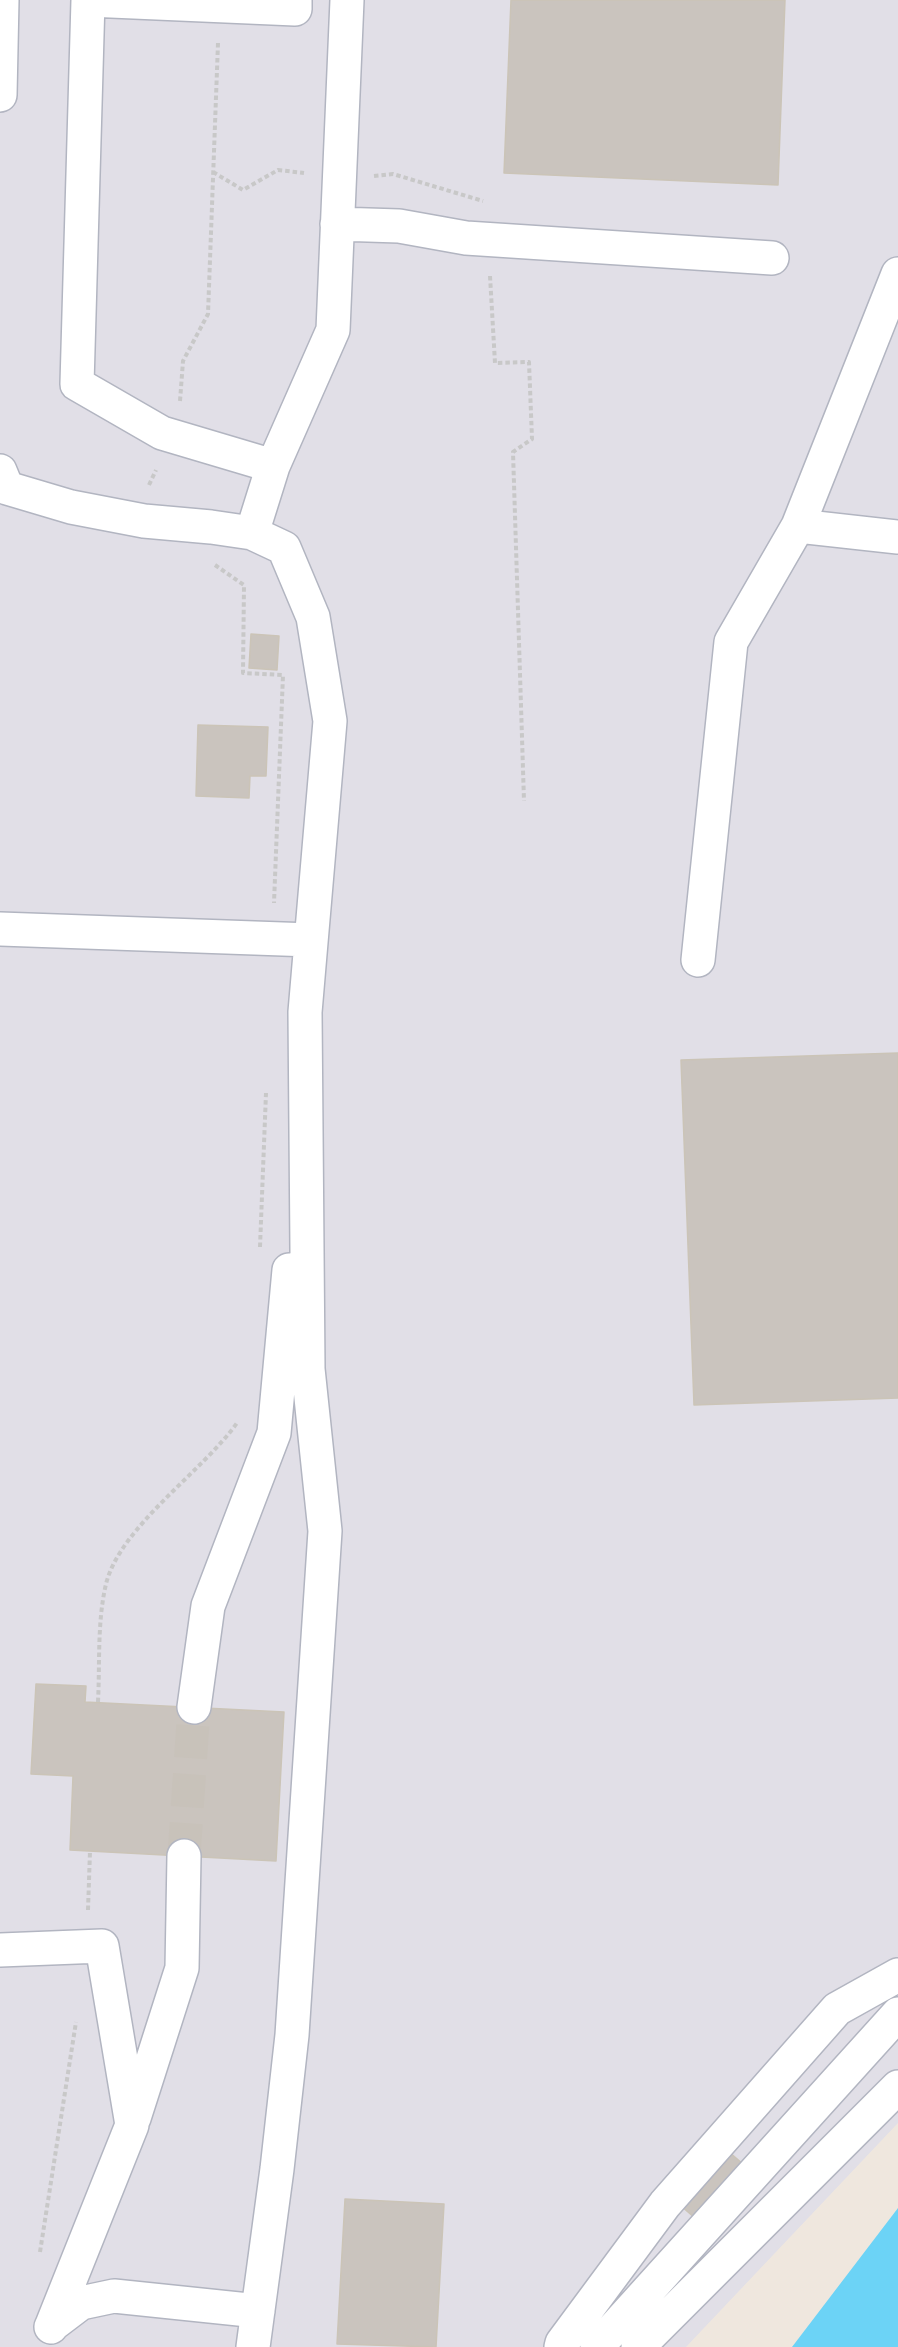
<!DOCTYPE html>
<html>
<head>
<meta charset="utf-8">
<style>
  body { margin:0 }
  canvas { display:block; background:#efe7de }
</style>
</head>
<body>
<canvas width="898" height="2347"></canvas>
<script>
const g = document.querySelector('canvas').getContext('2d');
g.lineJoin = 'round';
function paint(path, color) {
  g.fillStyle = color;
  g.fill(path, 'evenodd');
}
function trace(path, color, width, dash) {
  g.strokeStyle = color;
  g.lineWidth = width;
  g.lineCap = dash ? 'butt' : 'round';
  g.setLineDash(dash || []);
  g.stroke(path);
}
const industrial = new Path2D(`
  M0 0H898V2123L686 2347H0Z`);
const water = new Path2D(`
  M898 2208V2347H792Z`);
const building = new Path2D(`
  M511 0H785L778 185 504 173Z
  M251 634 279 636 277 670 249 668Z
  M198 725 268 727 266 776H250L249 798 196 796Z
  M898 1053V1398L694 1405 681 1060Z
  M36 1684 86 1686 85 1702 284 1712 276 1861 70 1850 73 1776 31 1774Z
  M728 2151 744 2165 696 2219 680 2205Z
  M345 2199 444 2204 436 2347 337 2344Z`);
const minorTunnel = new Path2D(`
  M184 1856 194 1707`);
const path = new Path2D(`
  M213 172 243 190 278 170 304 173
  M374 176 393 174 483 201
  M490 276 495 363 529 362 532 439 513 452 524 801
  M180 401 183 361 208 314 218 43
  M149 485 156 470
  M215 565 244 585 243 673 283 675 274 903
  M260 1247 266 1093
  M98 1702C100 1664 97 1622 106 1584 120 1527 202 1472 237 1423
  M88 1910 90 1851
  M40 2252 76 2022`);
const minor = new Path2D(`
  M88 0 77 384 162 433 273 466
  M88 0 295 9V0
  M0 95 2 0
  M337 224 399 226 466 238 772 258
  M0 471 7 488 71 507 144 521 211 527 252 533 284 548 313 617 330 721 305 1012 308 1369 325 1531 292 2035 277 2169 253 2347
  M798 526 898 537
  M252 533 273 466 333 330 347 0
  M0 929 311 940
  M698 960 731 642 798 526 898 274
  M194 1707 208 1606 274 1433 289 1270
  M0 1950 102 1946 132 2125 52 2325
  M134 2118 182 1968 184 1856
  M51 2327 52 2325 81 2303 114 2296 258 2311
  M561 2347 562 2343 665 2204 837 2009 898 1975
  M597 2347 898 2014
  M638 2347 898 2087`);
paint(industrial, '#e1dfe7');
paint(water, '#6cd3f6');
paint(building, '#cac4be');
trace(building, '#cbc4b7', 1.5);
trace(minorTunnel, '#c8c2ba', 33, [33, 16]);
trace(minor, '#b2b5c1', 36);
trace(path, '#c8c8c8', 4, [4.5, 3]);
trace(minor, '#fff', 33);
</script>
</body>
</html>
